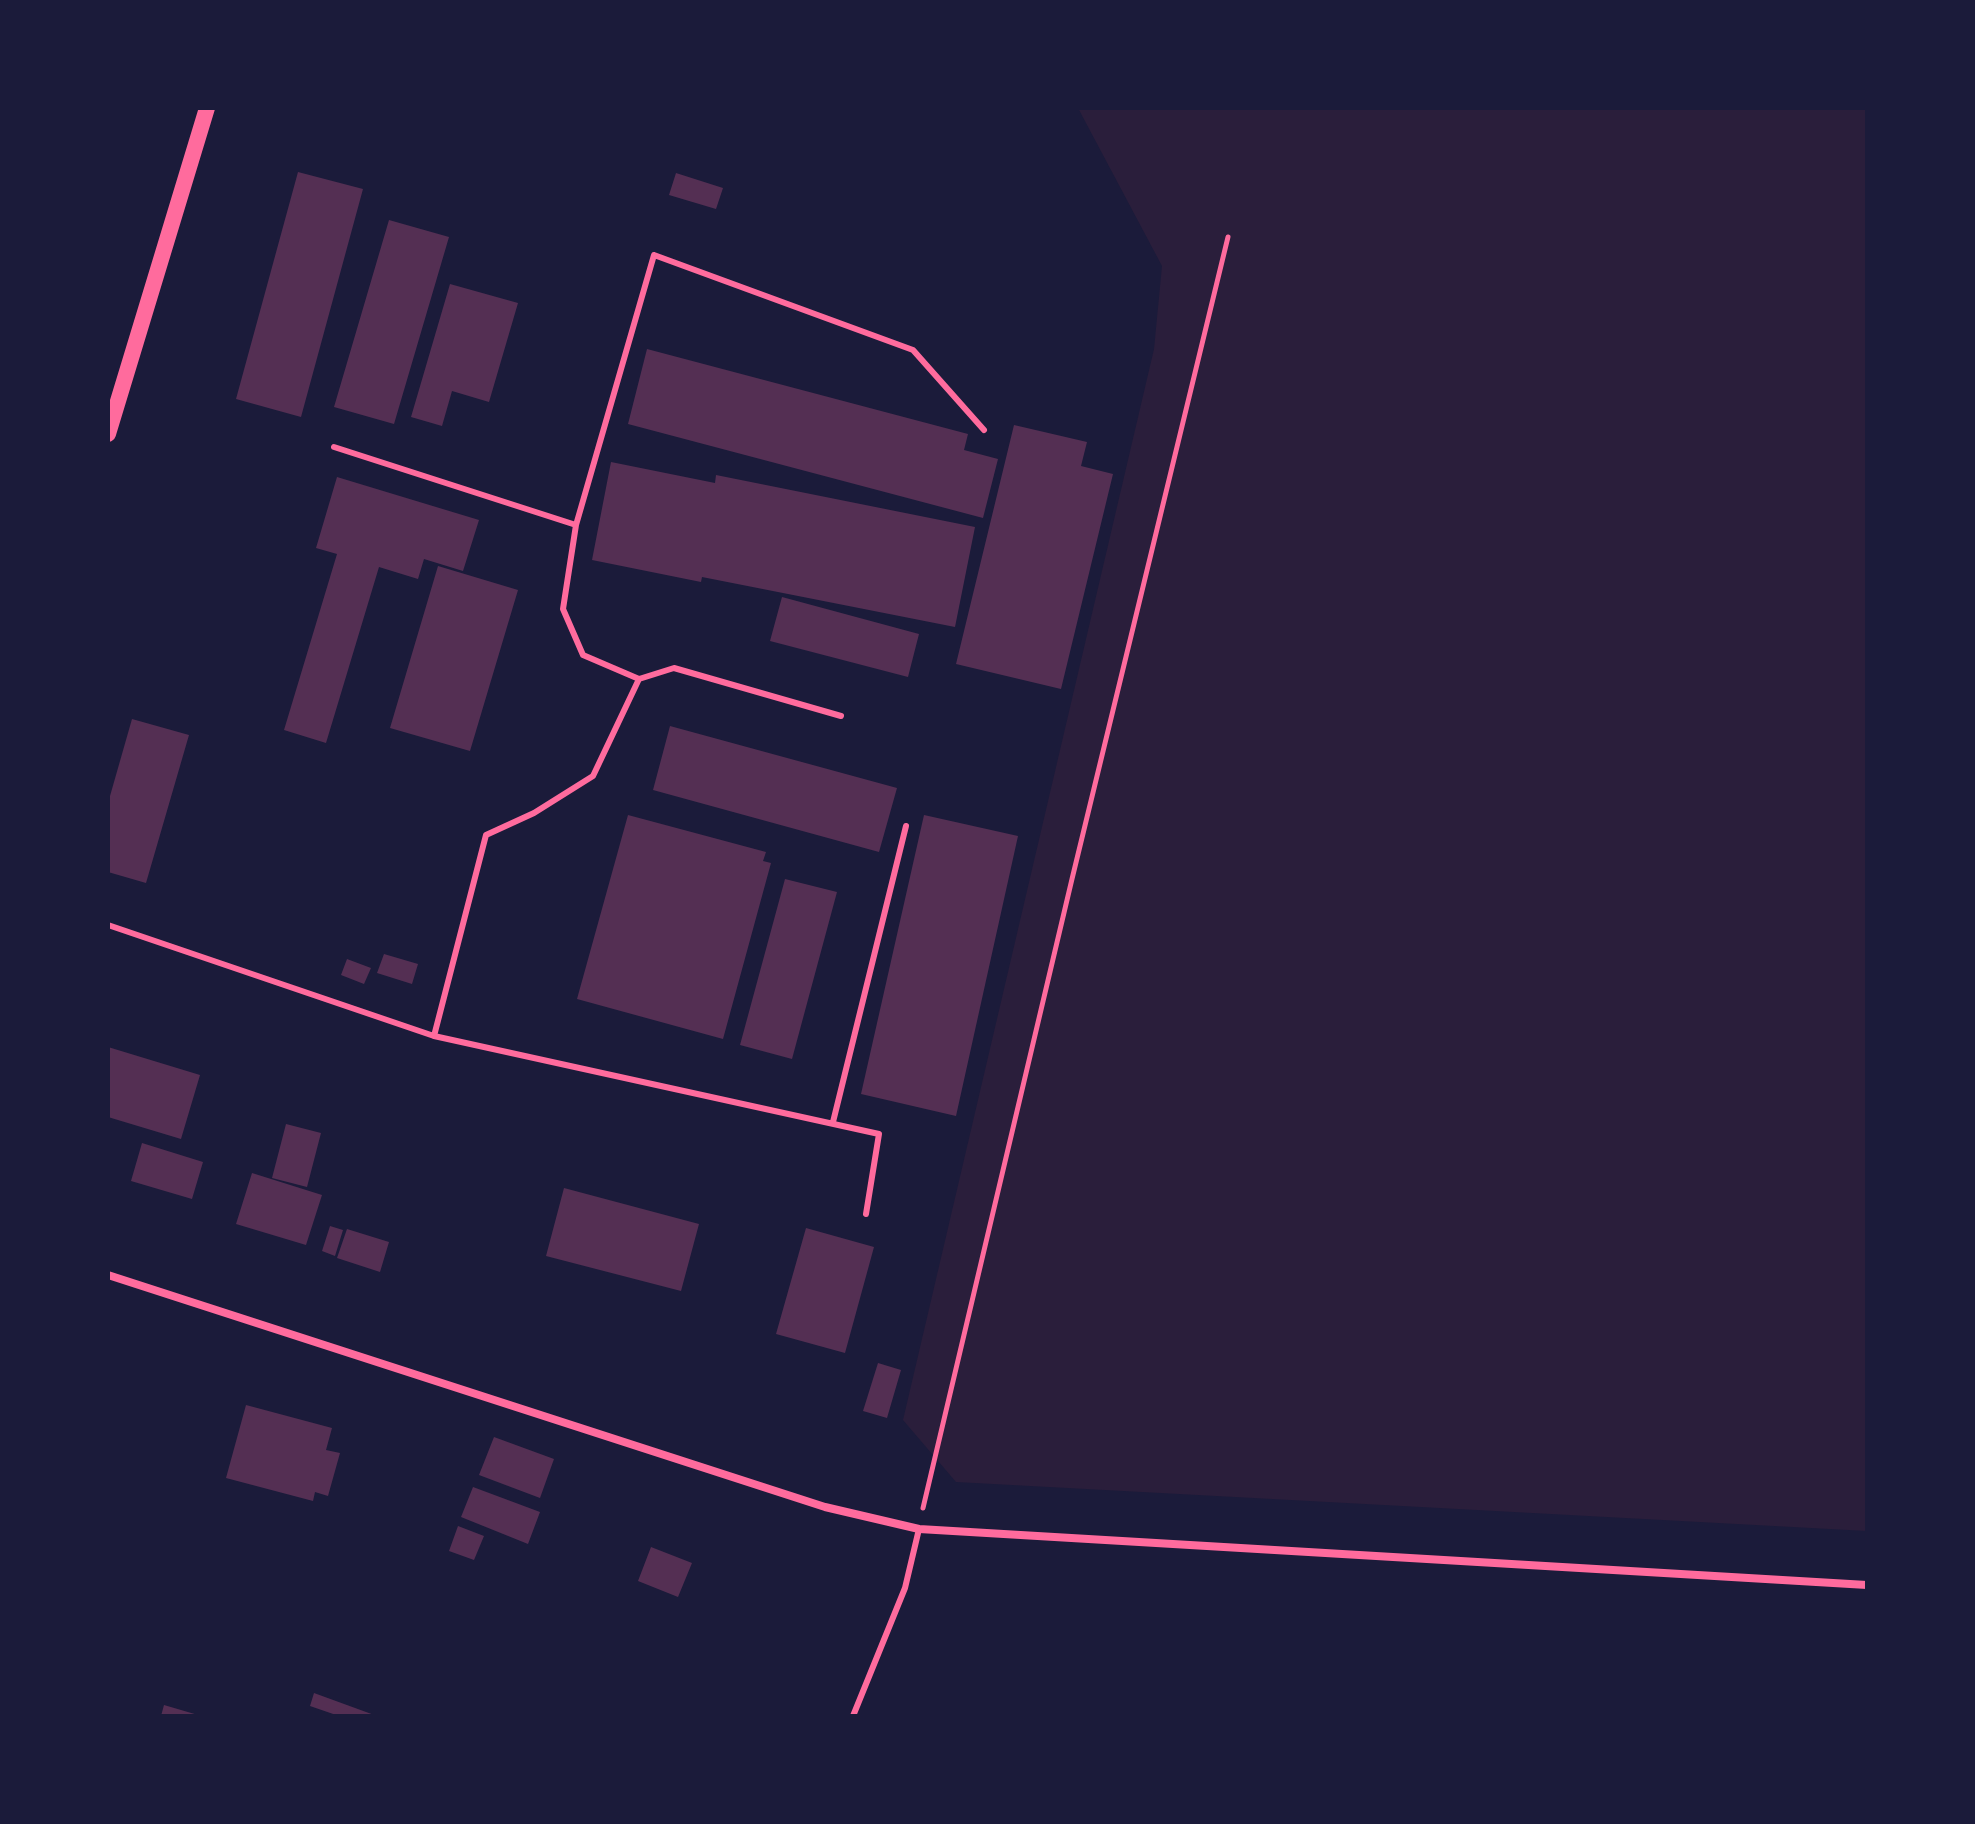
<!DOCTYPE html>
<html>
<head>
<meta charset="utf-8">
<style>
  body { margin:0 }
  #map { position:relative; width:1975px; height:1824px; overflow:hidden; background:#1b1b3a; font-family:"Alegreya Sans",sans-serif }
  canvas { display:block }
  .frame { position:absolute; inset:0; border:110px solid #1b1b3a; pointer-events:none }
</style>
</head>
<body>
<div id="map">
<canvas width="1975" height="1824"></canvas>
<div class="frame"></div>
</div>
<script>
const g = document.querySelector('canvas').getContext('2d');
g.lineJoin = 'round';
function paint(path, color) {
  g.fillStyle = color;
  g.fill(path, 'evenodd');
}
function trace(path, color, width, dash) {
  g.strokeStyle = color;
  g.lineWidth = width;
  g.lineCap = dash ? 'butt' : 'round';
  g.setLineDash(dash || []);
  g.stroke(path);
}
const green = new Path2D(`
  M1078 108H1867V1531L956 1482 903 1420 1154 349 1162 266Z`);
const building = new Path2D(`
  M298 172 363 189 301 417 236 399Z
  M676 173 723 188 716 209 669 195Z
  M389 220 449 237 394 424 334 407Z
  M450 284 518 303 489 402 452 391 442 426 411 417Z
  M647 349 968 434 964 450 998 459 983 518 628 424Z
  M1014 425 1087 442 1081 466 1113 474 1061 689 956 664Z
  M611 462 715 483 716 475 975 527 955 627 702 577 701 582 592 560Z
  M337 477 479 520 463 571 424 559 418 579 379 567 326 743 284 730 337 554 316 548Z
  M438 566 518 590 470 751 390 728Z
  M782 597 919 634 908 677 770 641Z
  M132 719 189 735 146 883 108 872V803Z
  M670 726 897 788 879 852 653 790Z
  M628 815 766 852 763 861 771 863 723 1039 577 999Z
  M924 815 1018 836 956 1116 861 1094Z
  M785 879 837 892 792 1059 740 1045Z
  M384 954 418 964 412 984 377 973Z
  M347 959 371 968 364 984 341 975Z
  M108 1047 200 1075 181 1139 108 1117Z
  M286 1124 321 1133 307 1187 272 1178Z
  M142 1143 203 1162 192 1199 131 1181Z
  M252 1173 322 1195 306 1245 236 1224Z
  M564 1188 699 1224 681 1291 546 1256Z
  M330 1226 343 1230 335 1256 322 1251Z
  M806 1228 874 1247 845 1353 776 1334Z
  M347 1229 389 1242 380 1272 337 1258Z
  M878 1363 901 1370 887 1418 863 1411Z
  M246 1405 332 1428 326 1450 340 1453 328 1496 315 1492 313 1501 226 1478Z
  M494 1437 554 1459 540 1498 479 1475Z
  M473 1487 540 1512 528 1544 461 1517Z
  M458 1526 484 1536 474 1560 449 1551Z
  M651 1547 692 1563 678 1597 638 1581Z
  M314 1693 377 1716H339L310 1706Z
  M164 1705 198 1715V1716H161Z`);
const path = new Path2D(`
  M923 1508 1072 879 1228 237`);
const service = new Path2D(`
  M334 447 576 525
  M639 679 583 655 563 609 576 525 654 255 913 350 984 430
  M108 925 434 1036 879 1134 866 1214
  M434 1036 486 835 534 813 593 776 639 679 674 668 841 716
  M833 1122 906 826
  M853 1716 905 1588 919 1529`);
const minor = new Path2D(`
  M108 1275 825 1507 919 1529 1867 1585`);
const secondary = new Path2D(`
  M108 434 207 108`);
paint(green, '#2a1e3b');
paint(building, '#542f53');
trace(path, '#ff6b9d', 5);
trace(service, '#ff6b9d', 6);
trace(minor, '#ff6b9d', 8);
trace(secondary, '#ff6b9d', 16);
</script>
</body>
</html>
